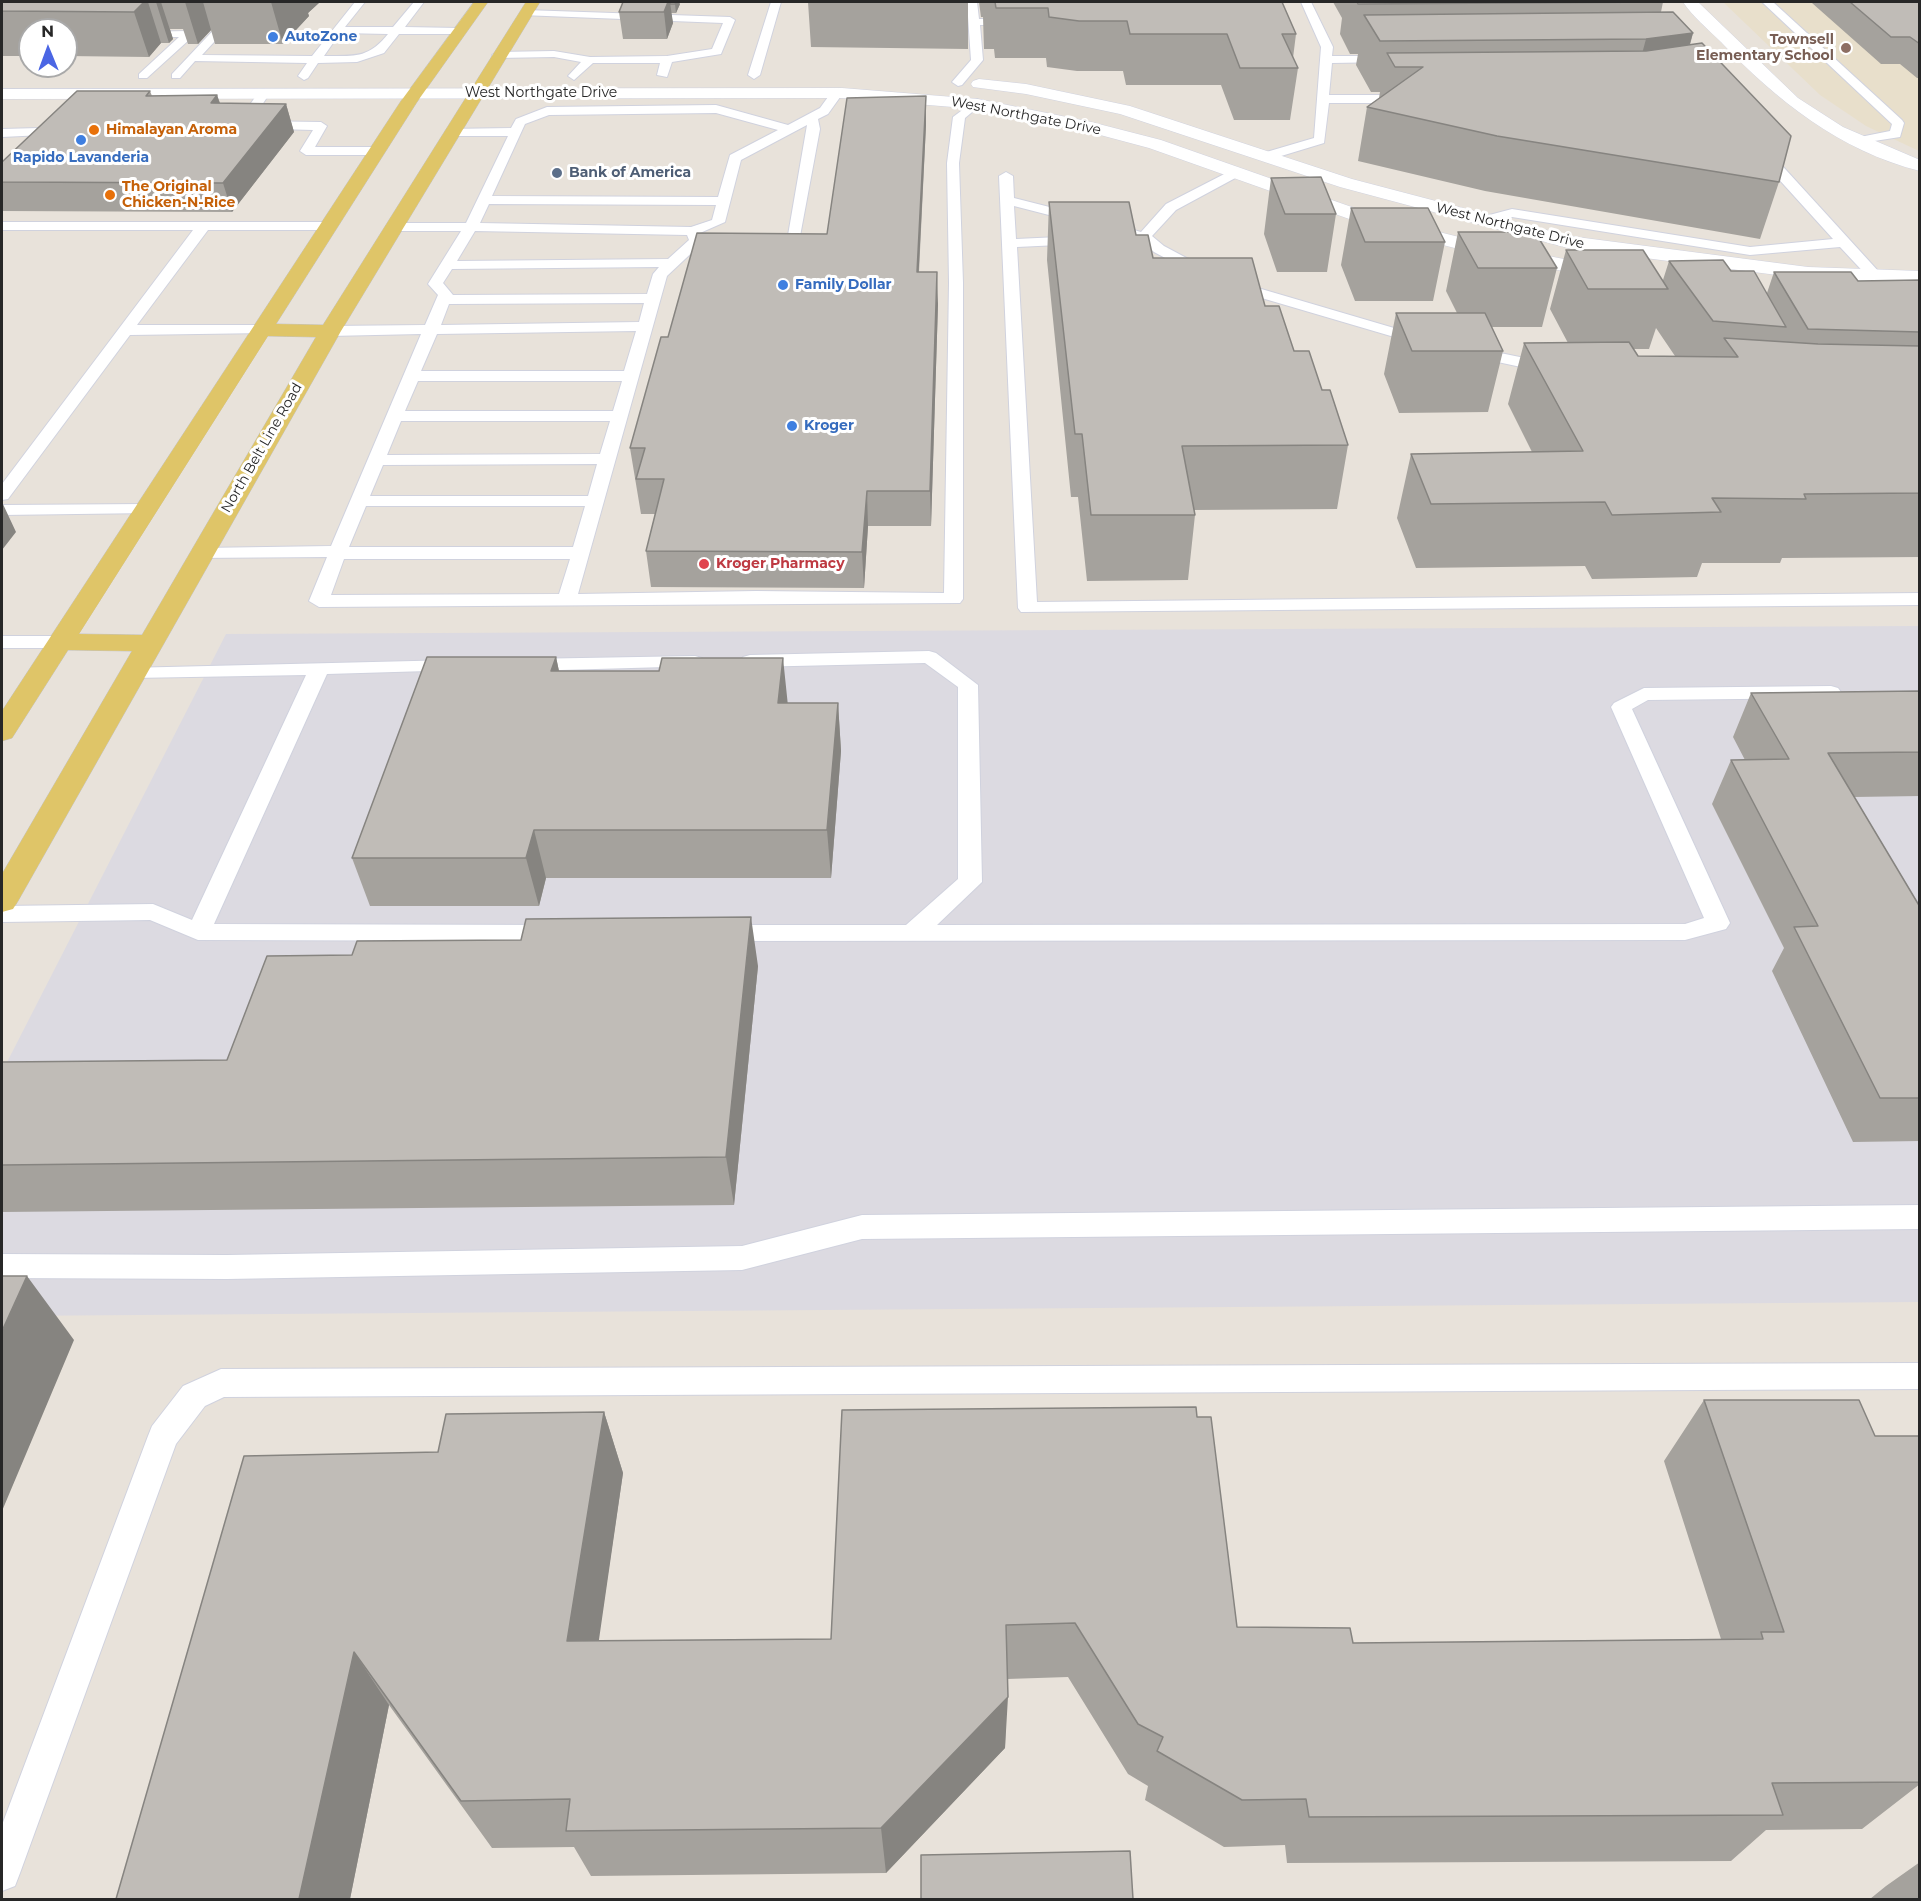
<!DOCTYPE html>
<html>
<head>
<meta charset="utf-8">
<style>
  body { margin:0 }
  #map { position:relative; width:1921px; height:1901px; overflow:hidden; background:#e8e2da; font-family:Montserrat,sans-serif }
  canvas { display:block }
  .frame { position:absolute; inset:0; border:3px solid #272727; pointer-events:none }
  .north { position:absolute; left:18px; top:18px; width:60px; height:60px; box-sizing:border-box; background:#fff; border:2px solid #a9a9a9; border-radius:50%; rotate:359deg; font-size:16px; font-weight:700; line-height:24px; text-align:center; color:#272727 }
  .north::after { content:''; display:block; margin:auto; width:21px; height:27px; background:#4b66e4; clip-path:polygon(50% 0,100% 100%,50% 72%,0 100%) }
</style>
</head>
<body>
<div id="map">
<canvas width="1921" height="1901"></canvas>
<div class="frame"></div>
<div class="north">N</div>
</div>
<script>
const g = document.querySelector('canvas').getContext('2d');
g.lineJoin = 'round';
function paint(path, color) {
  g.fillStyle = color;
  g.fill(path, 'evenodd');
}
function trace(path, color, width, dash) {
  g.strokeStyle = color;
  g.lineWidth = width;
  g.lineCap = dash ? 'butt' : 'round';
  g.setLineDash(dash || []);
  g.stroke(path);
}
function label(font, color, halo, rows, align = 'center') {
  g.font = font + ' Montserrat,sans-serif';
  g.lineWidth = 6;
  g.setLineDash([]);
  g.textBaseline = 'middle';
  g.strokeStyle = halo;
  g.fillStyle = color;
  for (const [text, x, y, turn = 0] of rows) {
    g.save();
    g.translate(x, y);
    g.rotate((+turn || 0) * Math.PI / 180);
    g.textAlign = isNaN(turn) ? turn : align;
    if (halo) g.strokeText(text, 0, 0);
    g.fillText(text, 0, 0);
    g.restore();
  }
}
const industrial = new Path2D(`
  M1919 626V1302L2 1316V1072L226 634Z`);
const education = new Path2D(`
  M1723 2H1919V151L1866 126 1820 95Z`);
const service = new Path2D(`
  M240 2H251L202 55 312 56 355 2H365L345 27H393L414 2H424L405 27 459 28 465 31 459 34H399L384 53 357 62 318 63 308 78 304 80 298 76 307 63 195 61 180 78H172V74ZM340 33 388 34C368 59 354 56 324 56Z
  M771 2H781L760 75 754 79 748 75Z
  M967 2H977L979 19H1015L1020 22 1015 25H980L983 60 962 85 958 86 952 82 971 60Z
  M1301 2H1311L1333 47 1332 56H1389L1395 59 1389 62 1332 63 1329 95H1410L1416 99 1410 103H1329L1324 143 1268 160 1263 159V153L1314 138 1321 47Z
  M1762 2H1773L1902 120 1904 123 1900 137 1855 144V138L1890 131 1892 124Z
  M525 10 730 17 735 20 721 54 672 62 667 77 657 75 660 63H593L574 80 568 76 581 62 554 57 498 58 492 55 498 52 554 51 590 57 667 56 712 49 723 23 521 15 520 13Z
  M191 27 201 29 147 78H139V74L179 37H138L134 36V32L187 31Z
  M264 89 270 93 251 121 321 122 327 126 315 147H377L383 151 377 155H306L300 151 313 130 238 128V122L260 90Z
  M837 89 843 93 828 114 818 119 820 129 798 247 773 251 766 247 768 244 787 241 807 125 741 160 725 222 700 233 703 241 701 244 667 276 578 594 756 591 944 593 949 283 947 163 953 117 977 99 983 103 965 118 959 163 963 283V599L960 603 319 607 309 601 327 557 194 558 192 554 194 550 201 548 331 546 421 334 330 336 322 331 330 326 425 325 438 295 428 284 461 231H394L387 227 394 223H466L508 136H451L445 132 447 129 511 128 516 119 547 107 716 105 788 125 820 108 833 90ZM716 113 778 130 730 155 718 197 492 196 525 124 549 115ZM489 204 716 205 712 220 691 227 480 223ZM475 231 687 235 689 240 668 259 457 261ZM659 267 653 274 647 294 453 295 443 283 452 269ZM644 303 639 322 441 325 449 304ZM636 331 624 371H421L437 334ZM418 381H622L613 411H405ZM401 421H610L600 454 387 455ZM597 464 588 496H370L383 465ZM366 506H585L573 547H349ZM344 559H570L559 594 331 595Z
  M39 128 43 129V135L2 137V129Z
  M1761 147 1766 148 1880 273 1882 276 1880 279H1870L1840 247 1750 255 1512 217 1483 225 1476 221 1478 218 1512 209 1750 247 1833 239 1756 154V148Z
  M1234 169 1241 173 1239 176 1176 210 1152 236 1164 246 1224 278 1428 338 1431 341 1428 344H1418L1214 284 1154 252 1140 240 1113 230 1120 226 1141 232 1166 204Z
  M1006 172 1013 176 1014 198 1085 216 1087 219 1080 223 1014 206 1016 239 1080 236 1087 240 1080 244 1017 247 1037 602 1920 593V605L1021 612 1018 608 999 176Z
  M2 222H329L336 226 329 230H208L137 325H262L270 330 267 333 130 335 8 499 2 500V484L193 230H2Z
  M1471 347 1549 363 1557 368 1549 373 1465 355 1463 352 1465 349Z
  M146 504 152 505 155 509 152 513 2 515V505Z
  M2 636H60L70 642 60 648H2Z
  M929 651 936 653 978 685 982 882 937 925 1685 924 1704 918 1611 707 1614 703 1644 688 1831 686 1838 688 1841 692 1838 696 1831 698 1648 700 1632 709 1730 923 1726 929 1685 940 721 941 713 939 709 933 713 927 721 925H906L958 879V687L925 663 750 667 743 665 740 661 743 657 750 655Z
  M695 656 702 658 705 662 702 666 525 671 518 669 515 665 518 661 525 659Z
  M455 660 462 662 465 666 462 670 327 674 214 924 554 925 562 927 566 933 562 939 554 941 198 940 150 920 2 922V906L153 904 192 920 306 675 133 678 126 676 123 672 126 668Z
  M1920 1205V1229L862 1239 742 1270 227 1279 2 1278V1254L227 1255 742 1246 862 1215Z
  M1920 1363V1389L224 1397 205 1406 176 1444 20 1873 15 1886 2 1891V1825L148 1436 152 1426 183 1386 221 1369Z`);
const tertiary = new Path2D(`
  M1683 2H1698L1798 98 1843 127 1920 160V171C1840 151 1776 100 1721 42 1708 29 1693 17 1683 2Z`);
const secondary = new Path2D(`
  M979 79 1026 84 1130 106 1352 179 1569 236 1808 267 1920 271V283L1808 279 1568 248 1340 187 1120 114 1026 94 973 87 971 84 973 81Z
  M842 88 978 99 1091 122 1161 140 1383 218 1483 243 1604 267 1611 269 1614 273 1611 277 1604 279 1482 255 1369 226 1149 148 1089 132 978 109 842 98 2 99V89Z`);
const primary = new Path2D(`
  M474 2H488L417 102 276 324 323 325 526 2H540L341 331 18 901 13 909 2 912V874L132 651 68 650 12 738 2 741V711L401 101ZM268 336 316 337 142 635 79 634Z`);
const wall = new Path2D(`
  M2 2H320L308 13 309 16 283 44H215L211 30 198 44H188L183 29H170L173 39 169 43H161L149 57 66 56V30H30V56H2Z
  M623 2 680 4 676 13H671L673 23 667 39H623L619 12Z
  M808 2H968V49L811 47Z
  M979 2H1282L1296 34 1293 58 1298 68 1290 120H1234L1221 85H1126L1123 71H1077L1047 67 1046 58H995L994 49H984L983 17H981Z
  M1333 2H1663L1661 12 1693 33 1690 45 1779 182 1760 239 1485 191 1358 161 1367 107 1379 98 1380 92H1371L1356 65 1358 54H1350L1340 34 1342 18Z
  M1813 2H1920V78H1917L1900 64H1881L1812 3Z
  M150 91 152 96 217 95 220 103 286 104 294 132 232 212 2 211V162Z
  M926 96V125L919 272 938 304 931 526H868L864 588 651 587 646 551 655 514H641L630 448 668 337 827 234Z
  M1271 178 1336 214 1327 272H1277L1264 234Z
  M1049 202 1136 235 1153 258 1265 306 1294 351 1322 390 1348 445 1337 509 1194 510 1195 515 1188 580 1087 581 1078 497H1071L1047 260Z
  M1351 208 1445 242 1433 301H1355L1341 265Z
  M1458 232 1557 268 1542 327H1492L1503 351 1488 412 1399 413 1384 374 1396 313H1457L1446 291Z
  M1566 250 1663 280 1669 261 1731 271 1767 293 1774 272 1858 281 1920 280V557L1782 558 1780 563H1702L1697 577 1592 579 1585 566 1416 568 1397 518 1411 454 1532 452 1508 404 1524 343H1568L1550 309ZM1656 328 1675 356H1638L1633 349H1649Z
  M556 657 559 671 787 703H838L841 751 831 878H546L539 906H370L352 858Z
  M1920 691V796L1854 797 1920 907V1141L1853 1142 1772 971 1784 948 1712 804 1731 760H1745L1733 737 1751 693Z
  M758 966 734 1205 2 1212V1062L227 1060Z
  M1704 1400 1875 1436H1920V1784L1862 1829 1766 1830 1731 1861 1287 1863 1285 1845 1224 1847 1145 1800 1148 1786 1128 1774 1068 1677 1007 1679 1005 1748 886 1873 591 1876 574 1847 492 1848 389 1705 350 1899H116L438 1452 604 1412 623 1473 598 1641 831 1639 1197 1417 1237 1627 1353 1643 1721 1639 1664 1461Z
  M1920 1862V1899H1870L1886 1886Z`);
const shadedWall = new Path2D(`
  M144 2H148L161 43 149 57 134 12Z
  M156 2H161L173 39 169 43Z
  M185 2H203L211 30 198 44Z
  M271 2H320L308 13 309 16 283 44Z
  M668 2H670L673 23 667 39 664 12Z
  M676 2H679L680 4 676 13 675 4Z
  M1693 33 1678 84 1632 91 1646 39Z
  M217 95 226 122 211 103Z
  M926 96V125L917 304V272Z
  M286 104 294 132 232 212 223 183Z
  M937 272 938 304 931 526 930 491Z
  M867 491 868 526 864 588 862 552Z
  M2 502 16 532 2 550Z
  M556 657 566 705 551 671Z
  M783 658 788 706 778 703Z
  M838 703 841 751 831 878 827 830Z
  M534 830 546 878 539 906 526 858Z
  M751 917 758 966 734 1205 726 1157Z
  M27 1276 74 1340 2 1511V1331Z
  M604 1412 623 1473 591 1695 567 1641Z
  M354 1652 389 1705 350 1899H299Z
  M1008 1697 1005 1748 886 1873 881 1828Z`);
const building = new Path2D(`
  M2 2H144L134 12 2 11Z
  M623 2H668L664 12H619Z
  M670 2H676L675 4H670Z
  M995 2H1282L1296 34H1282L1298 68H1240L1227 34H1130L1127 21H1079L1049 17 1048 8H996Z
  M1357 2H1663L1358 4Z
  M1850 2H1920V44L1910 37H1891Z
  M1673 12 1693 33 1646 39 1380 41 1364 15Z
  M1702 43 1791 136 1779 182 1497 136 1367 107 1423 67H1395L1387 53 1646 51Z
  M77 91H150L146 96 217 95 211 103 286 104 223 183 2 182V162Z
  M926 96 917 272H937L930 491H867L862 552 646 551 664 479H636L645 448H630L661 337H668L697 233 827 234 847 98Z
  M1321 177 1336 214H1285L1271 178Z
  M1049 202H1129L1136 235H1148L1153 258H1252L1265 306H1279L1294 351H1309L1322 390H1330L1348 445 1182 446 1195 515H1091L1082 434H1075Z
  M1351 208H1428L1445 242H1365Z
  M1458 232H1535L1557 268H1478Z
  M1566 250H1643L1668 289H1588Z
  M1723 260 1731 271H1754L1786 327 1713 321 1669 261Z
  M1774 272H1851L1858 281 1920 280V332L1808 329Z
  M1396 313H1485L1503 351H1412Z
  M1724 338 1818 344 1920 346V493L1804 494 1806 499 1712 498 1721 512 1612 515 1605 502 1431 504 1411 454 1583 451 1524 343 1629 342 1638 356 1738 357Z
  M427 657H556L551 671H659L662 658H783L778 703H838L827 830H534L526 858H352Z
  M1920 691V752L1828 753 1920 907V1098H1880L1794 927 1818 926 1731 760 1789 759 1751 693Z
  M751 917 726 1157 2 1165V1062L227 1060 267 956 352 955 357 941 521 940 526 919Z
  M2 1276H27L2 1331Z
  M1704 1400H1859L1875 1436H1920V1782L1772 1783 1783 1815 1309 1817 1306 1799 1242 1800 1157 1751 1163 1737 1138 1724 1075 1623 1006 1625 1008 1697 881 1828 566 1831 570 1799 461 1801 354 1652 299 1899H116L244 1456 438 1452 446 1414 604 1412 567 1641 831 1639 842 1410 1196 1407 1197 1417H1211L1237 1627 1350 1628 1353 1643 1763 1639 1761 1632H1784Z
  M1130 1851 1133 1899H921V1855Z`);
const markers = [
  [273,37,6,"#3f7fe0"],
  [1846,48,6,"#8d6e63"],
  [94,130,6,"#e8710a"],
  [81,140,6,"#3f7fe0"],
  [557,173,6,"#5c6f8a"],
  [110,195,6,"#e8710a"],
  [783,285,6,"#3f7fe0"],
  [792,426,6,"#3f7fe0"],
  [704,564,6,"#e0444e"]
];
const farShopnames = [
  ["AutoZone",285,37],
  ["Rapido Lavanderia",81,158,"center"],
  ["Family Dollar",795,285],
  ["Kroger",804,426]
];
const farEducationnames = [
  ["Townsell",1834,40],
  ["Elementary School",1834,56]
];
const farStreetnames = [
  ["West Northgate Drive",541,93],
  ["West Northgate Drive",1026,116,11],
  ["West Northgate Drive",1510,226,14],
  ["North Belt Line Road",262,448,-60]
];
const farFoodnames = [
  ["Himalayan Aroma",106,130],
  ["The Original",122,187],
  ["Chicken-N-Rice",122,203]
];
const farServicenames = [
  ["Bank of America",569,173]
];
const farHealthnames = [
  ["Kroger Pharmacy",716,564]
];
paint(industrial, '#dcdae1');
paint(education, '#e8dfcb');
trace(service, '#d0d2de', 2);
trace(tertiary, '#d0d2de', 1);
trace(secondary, '#d0d2de', 1);
trace(primary, '#c3c3c3', 1);
paint(service, '#fff');
paint(tertiary, '#fff');
paint(secondary, '#fff');
paint(primary, '#dfc568');
paint(wall, '#a5a29d');
paint(shadedWall, '#868480');
paint(building, '#c0bcb7');
trace(building, '#868480', 1.5);
for (const [x, y, r, color] of markers) {
  const dot = new Path2D();
  dot.arc(x, y, r, 0, 2 * Math.PI);
  g.fillStyle = color;
  g.fill(dot);
  trace(dot, '#fff', 2);
}
label('bold 14px', '#366cbe', '#fff', farShopnames, 'left');
label('bold 14px', '#785e54', '#fff', farEducationnames, 'right');
label('14px', '#272727', '#fff', farStreetnames);
label('bold 14px', '#c56008', '#fff', farFoodnames, 'left');
label('bold 14px', '#4e5e75', '#fff', farServicenames, 'left');
label('bold 14px', '#be3a42', '#fff', farHealthnames, 'left');
</script>
</body>
</html>
